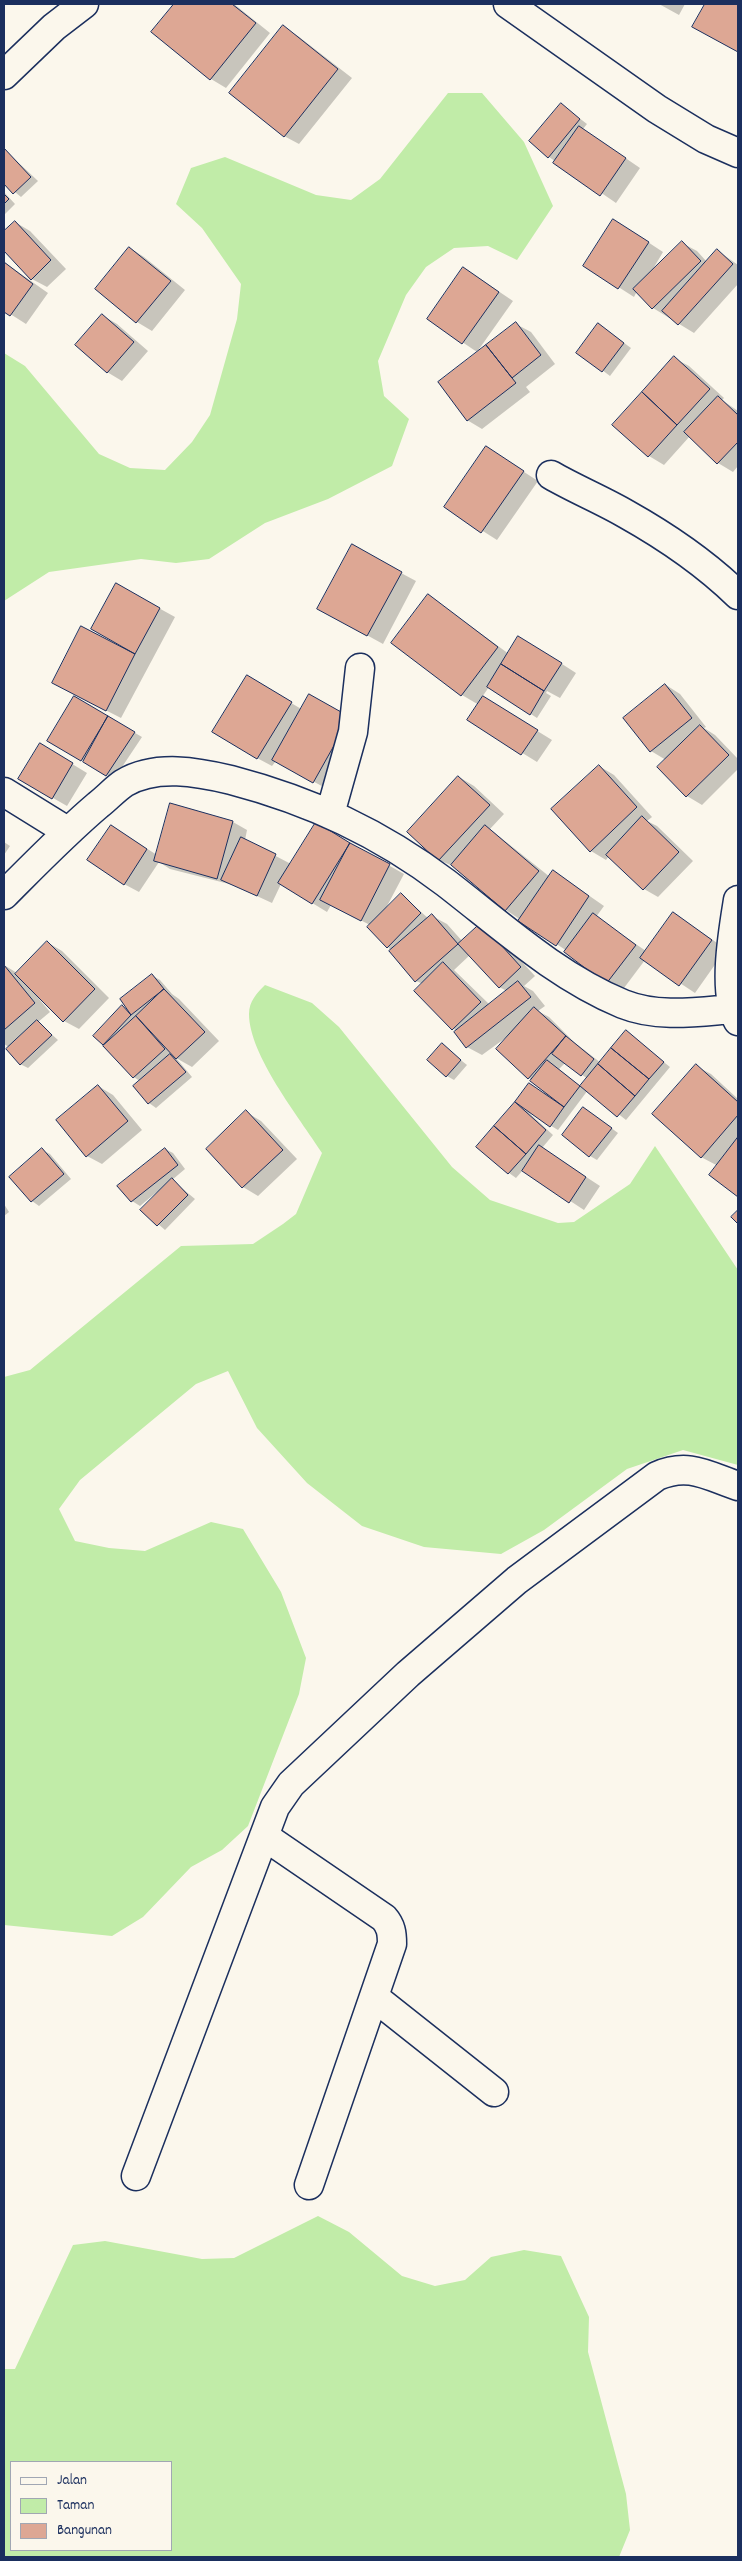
<!DOCTYPE html>
<html>
<head>
<meta charset="utf-8">
<style>
  body { margin:0 }
  #map { position:relative; width:742px; height:2561px; overflow:hidden; background:#fbf7ec; font-family:Dekko,sans-serif }
  canvas { display:block }
  .frame { position:absolute; inset:0; border:5px solid #1b2f5e; pointer-events:none }
  .legend { position:absolute; left:10px; top:2461px; width:162px; height:90px; box-sizing:border-box; background:#fbf7ec; border:1px solid #a1a7b3; margin:0; padding:6px 9px; list-style:none; font-size:15px; color:#1b2f5e }
  .legend li { display:flex; align-items:center; gap:10px; height:25px }
  .legend b { width:25px; border:1px solid #a1a7b3 }
</style>
</head>
<body>
<div id="map">
<canvas width="742" height="2561"></canvas>
<div class="frame"></div>
<ul class="legend">
<li><b style="height:6px;background:#fbf7ec"></b>Jalan</li>
<li><b style="height:14px;background:#c1eca8"></b>Taman</li>
<li><b style="height:14px;background:#dda794"></b>Bangunan</li>
</ul>
</div>
<script>
const g = document.querySelector('canvas').getContext('2d');
g.lineJoin = 'round';
function paint(path, color) {
  g.fillStyle = color;
  g.fill(path, 'evenodd');
}
function trace(path, color, width, dash) {
  g.strokeStyle = color;
  g.lineWidth = width;
  g.lineCap = dash ? 'butt' : 'round';
  g.setLineDash(dash || []);
  g.stroke(path);
}
const green = new Path2D(`
  M448 93H482L524 142 553 206 517 260 488 246 454 248 426 267 406 295 378 361 384 396 409 419 392 466 328 499 265 523 209 559 176 563 141 559 49 572 4 601V353L25 366 99 454 130 468 165 470 192 442 210 415 237 319 241 284 202 228 176 204 191 168 225 157 316 195 351 200 380 179Z
  M265 985 312 1003 339 1027 452 1167 490 1200 558 1223 574 1222 630 1184 655 1146 738 1270V1465L683 1450 627 1469 544 1530 501 1554 424 1547 362 1526 307 1483 257 1428 228 1371 196 1384 80 1480 59 1509 75 1541 109 1548 145 1551 211 1522 243 1529 281 1592 306 1658 299 1694 248 1826 222 1850 191 1867 143 1917 112 1936 4 1925V1377L30 1370 181 1246 253 1244 283 1224 296 1214 322 1153C299 1117 249 1055 249 1014 249 1001 257 993 265 985Z
  M318 2216 349 2232 402 2276 435 2286 465 2280 491 2257 524 2250 561 2256 589 2317 588 2352 626 2494 630 2530 619 2557H4V2369H15L73 2245 105 2241 202 2259 234 2258ZM11 2462H171V2550H11Z`);
const shadow = new Path2D(`
  M175 4H234L270 33 226 88 211 79 153 32Z
  M659 4H685L679 15Z
  M706 4H738V51L694 27Z
  M283 27 298 36 352 78 299 144 284 136Z
  M561 104 587 124 583 129 640 168 616 203 549 157Z
  M4 149 38 181 21 197 4 183Z
  M4 192 15 204 4 215Z
  M15 222 30 231 66 269 47 287 32 279 4 249V233Z
  M628 229 663 252 650 274 682 243 697 251 707 262 717 250 738 265V284L694 333 653 308 637 291 634 297 584 265Z
  M130 248 144 257 185 290 152 331 137 322Z
  M4 262 48 293 26 324 4 310Z
  M464 268 513 301 477 352 428 319Z
  M102 315 117 324 148 351 122 381 107 372Z
  M516 324 531 332 555 364 526 387 530 392 482 429 467 420Z
  M598 324 631 348 610 376 578 352Z
  M674 358 689 366 724 398 722 400 738 411V466L733 472 718 463 690 436 664 465 649 456 614 424Z
  M487 448 538 481 497 540 445 507Z
  M401 573 416 581 383 644 334 617Z
  M117 585 175 617 121 718 68 691 124 648Z
  M429 596 509 654 534 646 576 673 560 698 547 691 546 693 551 696 537 718 489 687 482 697 552 740 537 762 469 720 479 705 462 695 393 643Z
  M666 685 680 694 706 727 704 728 715 735 738 759V769L702 805 687 796 659 767 666 760 651 751Z
  M286 700 303 710 364 727 329 790 276 761 272 766 257 758Z
  M89 706 142 737 114 779 48 740Z
  M41 745 87 773 67 806 20 779Z
  M599 766 614 775 652 817 647 821 657 826 693 861 658 897 644 889 609 856 606 860 591 851Z
  M459 777 474 786 504 814 490 829 550 877 568 881 604 906 596 917 646 951 673 913 726 949 695 993 645 960 621 992 567 951 506 910 455 867 439 860Z
  M233 822 247 830 245 840 291 864 316 824 404 874 386 908 401 894 429 919 432 916 447 924 463 942 496 934 535 976 524 986 533 991 545 1006 538 1011 549 1017 574 1042 601 1063 626 1032 670 1067 626 1120 588 1090 558 1130 528 1112 553 1135 542 1148 600 1186 584 1210 523 1170 516 1178 509 1173 478 1147 529 1085 544 1094 545 1093 529 1078 511 1034 482 1055 467 1047 423 984 416 981 370 925 331 905 327 912 281 884 272 903 233 885 170 869 159 862 139 892 124 884 111 826 157 855ZM470 955 499 987 507 991 490 1005 454 970ZM565 1063 588 1079 581 1087 559 1069Z
  M4 842 10 846 4 855Z
  M47 942 62 951 109 998 79 1029 64 1021 36 993 35 994 50 1012 38 1022 58 1040 28 1068 20 1064 9 1047 4 1044V965L17 973Z
  M153 976 160 980 172 994 179 999 219 1041 192 1067 176 1058 192 1077 156 1108 149 1103 135 1086 141 1082 134 1077 104 1044 122 1007 131 1012Z
  M442 1045 467 1065 454 1080 447 1076Z
  M696 1066 711 1074 738 1099V1196L711 1175 718 1166 701 1157Z
  M98 1086 113 1095 142 1130 102 1164 87 1156Z
  M584 1108 618 1133 597 1160 590 1156Z
  M246 1112 261 1121 297 1159 258 1196 243 1187 208 1149Z
  M165 1149 173 1153 185 1169 172 1180 195 1199 165 1230 142 1210 158 1191 140 1206 132 1201 119 1186Z
  M42 1150 50 1154 71 1179 39 1206 32 1201Z
  M4 1204 9 1212 4 1216Z`);
const building = new Path2D(`
  M174 4H232L256 23 210 80 151 32Z
  M705 4H738V52L692 27Z
  M283 25 338 69 284 137 229 93Z
  M561 103 580 119 548 158 529 141Z
  M579 126 626 158 600 196 553 163Z
  M4 148 31 177 13 194 4 184Z
  M4 194 9 199 4 204Z
  M613 219 649 242 618 289 583 266Z
  M15 221 51 260 31 280 4 251V231Z
  M682 241 701 261 652 309 633 289Z
  M129 247 171 281 136 323 95 289Z
  M717 249 733 264 678 325 662 311Z
  M4 262 33 284 10 316 4 312Z
  M463 267 499 292 462 344 427 319Z
  M102 314 134 342 107 373 75 345Z
  M516 322 541 355 512 378 486 345Z
  M598 323 624 343 602 372 576 353Z
  M486 345 516 383 467 421 438 382Z
  M674 356 710 389 677 425 642 392Z
  M642 392 677 425 648 457 612 425Z
  M718 396 738 415V442L717 464 684 432Z
  M486 446 524 471 481 533 444 507Z
  M352 544 402 572 367 636 317 609Z
  M116 583 160 608 135 654 91 629Z
  M428 594 498 647 461 696 391 643Z
  M81 626 135 654 106 711 52 683Z
  M518 636 562 663 544 691 501 664Z
  M501 664 544 691 530 715 487 687Z
  M247 675 292 702 257 759 212 732Z
  M665 684 692 718 650 752 623 718Z
  M309 694 350 717 313 783 272 760Z
  M74 696 108 716 81 761 47 741Z
  M483 696 538 730 521 755 467 720Z
  M108 716 135 732 106 776 83 762Z
  M700 725 729 755 686 797 657 767Z
  M40 743 73 763 52 799 18 779Z
  M599 765 637 807 590 852 551 809Z
  M458 776 490 805 438 861 407 832Z
  M170 803 233 821 217 879 154 861Z
  M642 816 679 852 643 890 606 855Z
  M316 822 350 843 312 904 278 883Z
  M111 825 147 849 124 885 87 860Z
  M485 825 539 871 505 911 451 865Z
  M241 837 276 854 257 896 221 880Z
  M350 843 390 864 361 921 320 900Z
  M553 870 589 896 556 946 518 921Z
  M401 893 421 913 387 948 367 927Z
  M673 912 712 940 679 986 640 958Z
  M593 913 636 945 606 984 564 952Z
  M432 914 458 944 415 982 389 951Z
  M481 923 521 967 499 988 458 944Z
  M47 941 95 989 63 1022 15 974Z
  M443 962 481 1002 452 1030 414 991Z
  M4 965 35 1003 4 1030Z
  M152 974 164 989 131 1015 120 999Z
  M518 981 531 997 466 1048 454 1032Z
  M164 989 205 1032 176 1059 136 1016Z
  M122 1005 131 1015 103 1045 93 1036Z
  M534 1007 566 1036 528 1079 496 1049Z
  M136 1016 165 1049 133 1078 103 1046Z
  M37 1020 52 1035 20 1065 6 1049Z
  M626 1030 664 1062 649 1079 611 1048Z
  M566 1036 594 1059 581 1076 552 1054Z
  M442 1043 461 1060 446 1077 427 1060Z
  M611 1048 649 1079 635 1096 598 1064Z
  M170 1054 186 1072 148 1104 133 1086Z
  M547 1060 580 1086 564 1107 530 1081Z
  M598 1064 635 1096 617 1117 580 1086Z
  M696 1064 738 1102V1115L701 1158 652 1114Z
  M529 1083 564 1107 550 1127 515 1102Z
  M98 1085 128 1121 86 1157 56 1120Z
  M515 1102 546 1130 526 1154 494 1126Z
  M583 1107 612 1128 589 1157 562 1135Z
  M246 1110 283 1150 242 1188 206 1149Z
  M494 1126 526 1154 508 1174 476 1147Z
  M738 1137V1197L709 1175Z
  M539 1145 586 1177 569 1203 522 1171Z
  M42 1148 64 1174 31 1202 9 1177Z
  M165 1148 178 1165 131 1202 117 1186Z
  M172 1178 188 1195 157 1226 140 1210Z
  M738 1210V1224L731 1217Z`);
const minor = new Path2D(`
  M508 4 657 109 706 139 738 153
  M4 75 54 27 84 4
  M551 475C575 489 602 500 626 514 667 537 705 563 738 595
  M4 792 67 831
  M330 814 353 732 360 668
  M4 895C35 864 65 833 98 805 107 798 115 789 124 783 156 764 198 772 231 780 311 801 380 833 446 883 503 927 556 976 623 1004 658 1018 696 1012 732 1009
  M738 900C733 931 722 993 738 1021
  M264 1836 384 1918C391 1926 392 1933 392 1944L309 2185
  M374 1997 494 2092
  M136 2176 275 1807 291 1784 408 1674 517 1580 657 1476C689 1462 708 1476 738 1486`);
paint(green, '#c1eca8');
paint(shadow, '#0003');
paint(building, '#dda794');
trace(building, '#1b2f5e', 1);
trace(minor, '#1b2f5e', 31);
trace(minor, '#fbf7ec', 28);
</script>
</body>
</html>
